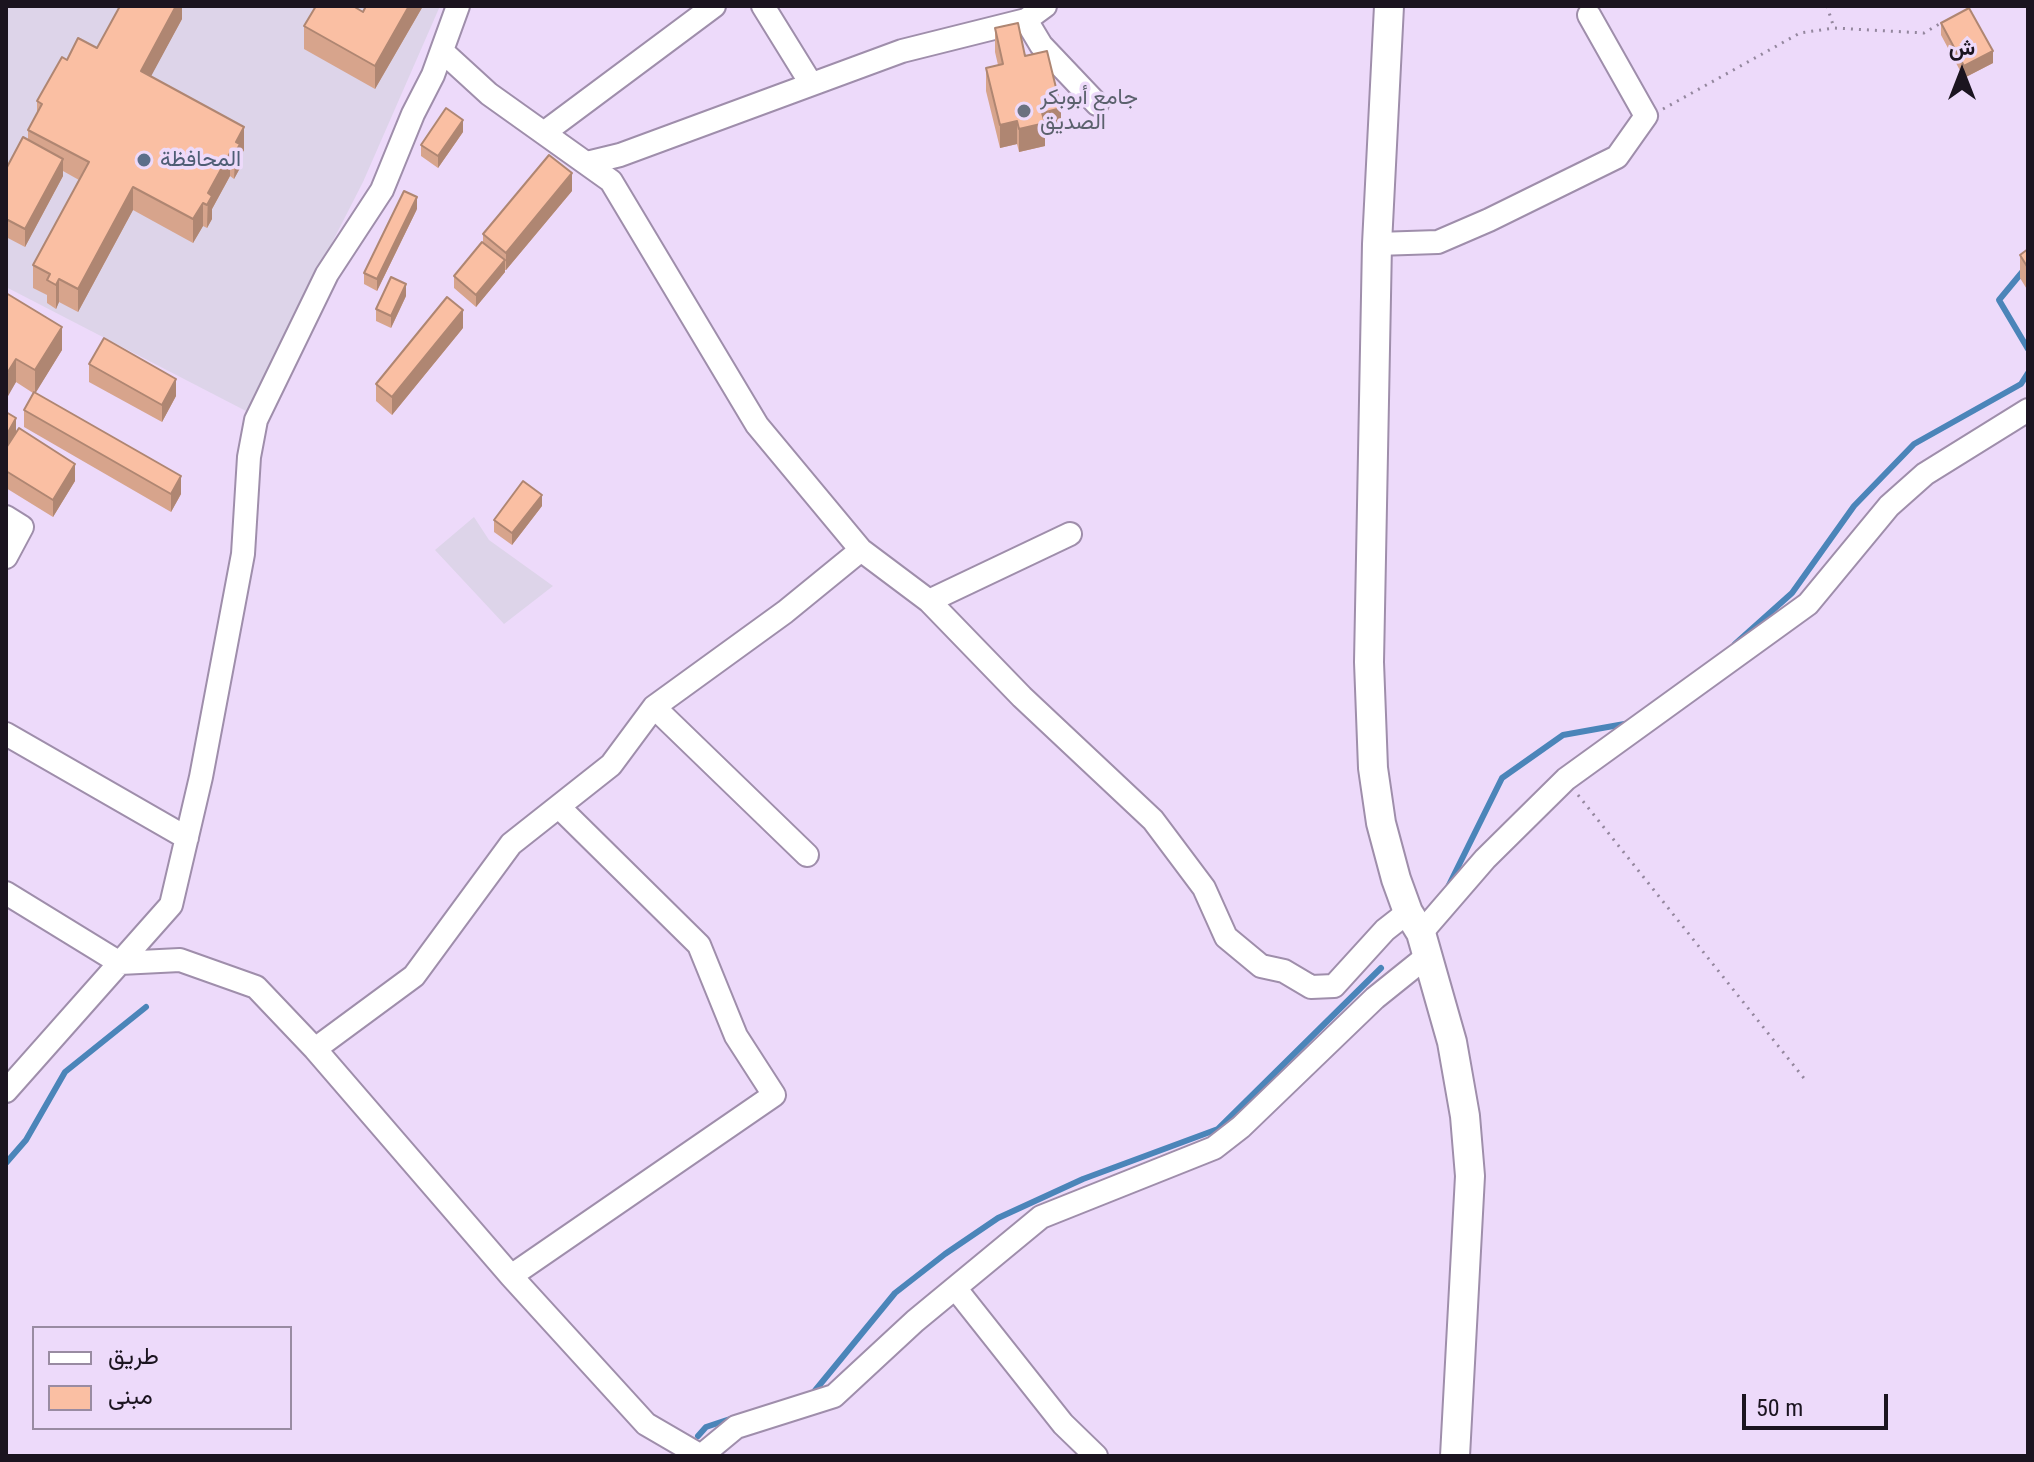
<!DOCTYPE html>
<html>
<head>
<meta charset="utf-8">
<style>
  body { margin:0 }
  #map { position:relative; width:2034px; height:1462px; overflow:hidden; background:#eddafa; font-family:"Roboto Condensed",Vazirmatn,sans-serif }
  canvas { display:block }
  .frame { position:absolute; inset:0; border:8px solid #1b141f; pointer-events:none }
  .legend { position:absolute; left:32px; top:1326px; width:260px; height:104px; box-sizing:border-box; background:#eddafa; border:2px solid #998ba2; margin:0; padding:10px 14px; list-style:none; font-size:24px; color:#1b141f }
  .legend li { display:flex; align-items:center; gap:16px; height:40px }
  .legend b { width:40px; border:2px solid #998ba2 }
  .north { position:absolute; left:1922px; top:32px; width:80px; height:80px; -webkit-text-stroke:6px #eddafa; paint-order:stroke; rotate:0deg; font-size:22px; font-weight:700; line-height:32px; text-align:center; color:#1b141f }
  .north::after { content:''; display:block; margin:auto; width:28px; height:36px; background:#1b141f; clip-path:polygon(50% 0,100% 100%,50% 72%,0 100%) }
  .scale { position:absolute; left:1742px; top:1394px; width:146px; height:36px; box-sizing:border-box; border:4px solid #1b141f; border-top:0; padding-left:10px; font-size:24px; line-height:28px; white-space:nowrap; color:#1b141f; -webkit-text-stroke:6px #eddafa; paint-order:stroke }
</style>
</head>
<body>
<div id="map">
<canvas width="2034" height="1462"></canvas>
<div class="frame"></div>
<ul class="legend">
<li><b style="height:10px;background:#fff"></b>طريق</li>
<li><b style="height:22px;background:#fabfa3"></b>مبنى</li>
</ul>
<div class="north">ش</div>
<div class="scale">50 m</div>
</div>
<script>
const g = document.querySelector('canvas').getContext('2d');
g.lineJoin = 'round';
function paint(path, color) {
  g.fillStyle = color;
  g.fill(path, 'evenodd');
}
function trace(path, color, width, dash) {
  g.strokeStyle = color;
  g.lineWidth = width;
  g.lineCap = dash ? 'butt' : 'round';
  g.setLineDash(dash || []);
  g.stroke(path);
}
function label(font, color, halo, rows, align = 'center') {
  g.font = font + ' "Roboto Condensed",Vazirmatn,sans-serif';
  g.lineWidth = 7;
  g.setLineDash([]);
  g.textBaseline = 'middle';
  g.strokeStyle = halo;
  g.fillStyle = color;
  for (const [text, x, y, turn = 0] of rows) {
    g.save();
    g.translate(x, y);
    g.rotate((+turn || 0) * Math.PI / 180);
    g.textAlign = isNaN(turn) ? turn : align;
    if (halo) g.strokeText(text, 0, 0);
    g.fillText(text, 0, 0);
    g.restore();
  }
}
const commercial = new Path2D(`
  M8 6H440L363 182 246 411 6 287Z
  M474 517 489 540 553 586 504 624 435 550Z`);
const stream = new Path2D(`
  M2028 265 1999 300 2028 349
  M1735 644 1792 593 1854 506 1914 444 2021 384 2028 373
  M1448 887 1502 778 1563 735 1630 723
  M6 1163 26 1140 65 1072 146 1007
  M813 1393 895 1293 945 1254 998 1218 1083 1179 1218 1129 1381 968
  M698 1436 706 1427 733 1418`);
const path = new Path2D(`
  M1827 6 1834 28
  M1663 109 1800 33 1834 28 1924 33 1941 23
  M1578 795 1807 1082`);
const minor = new Path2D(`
  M763 6 810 82
  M1026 20 1041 45 1097 104
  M442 51 489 94 611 181 757 425 861 550 929 601 1022 697 1153 820 1204 888 1226 937 1261 966 1284 971 1311 987 1334 986 1385 930 1408 912
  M545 132 714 6
  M587 163 620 155 902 51 1026 20 1045 6
  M1377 244 1438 242 1489 220 1617 157 1646 116 1589 15
  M6 517 22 527 6 557
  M929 601 1070 534
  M654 707 807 855
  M6 734 187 838
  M6 893 120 963 180 960 256 987 315 1049 511 1276 646 1424 701 1456
  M1421 933 1485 859 1566 779 1808 604 1889 506 1925 474 2028 410
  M315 1049 414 976 511 844 611 765 654 707 785 612 861 550
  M6 1091 171 905 201 777 243 554 249 457 256 420 327 274 382 190 413 114 433 75 458 6
  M511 1276 774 1095 736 1036 699 945 559 807
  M956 1289 1063 1424 1096 1456
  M701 1456 736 1427 834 1396 915 1321 1041 1217 1214 1148 1241 1127 1375 998 1426 957`);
const major = new Path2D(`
  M1389 6 1377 244 1369 662 1373 768 1381 823 1396 879 1408 912 1421 933 1452 1042 1465 1116 1470 1176 1455 1456`);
const wall = new Path2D(`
  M182 6V19L150 77 244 150 240 157V168L234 179 230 176 212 209V219L207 228 203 226 193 243 133 210 78 312 59 302 56 309 47 303V295L33 288V265L79 180 63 171V176L25 247 6 237V169L28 140V130L37 113V101L67 60 97 48Z
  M366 6H423L375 89 304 49V26L363 12Z
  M1941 23 1993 63 1964 78 1941 35Z
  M995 28 1025 56 1061 131 1045 135V146L1019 152 1017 144 1000 148 986 91V68L998 65 995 52Z
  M463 132 438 168 421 156V145Z
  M572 191 506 270H505V272L476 307 454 288V276L483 242V234Z
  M417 209 377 291 364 284V273Z
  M2028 249V291L2020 278V255Z
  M6 293 62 350 35 393 181 494 171 512 24 427V410L33 393 16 382 6 398Z
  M406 296 391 328 376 321V309Z
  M463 328 392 415 376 401V384Z
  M89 364 176 396 162 422 89 382Z
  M6 412 16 432 75 481 53 517 6 488Z
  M542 506 512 545 494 532V520Z`);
const shadedWall = new Path2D(`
  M176 6H182V19L141 95V71Z
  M409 6H423L375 89V66Z
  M1993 51V63L1964 78V66Z
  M1061 108V131L1045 135V146L1019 152V129L1042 113Z
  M463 120V132L438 168V156Z
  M1017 121V144L1000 148V125Z
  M244 127V150L240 157V168L234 179 236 142Z
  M230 153V176L212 209V219L207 228 208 193Z
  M63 159V176L25 247V229Z
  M572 173V191L506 270V253Z
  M133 187V210L78 312V289Z
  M417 197V209L377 291V279Z
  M203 203V226L193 243V219Z
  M505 260V272L476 307V295Z
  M59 279V302L56 309V285Z
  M406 284V296L391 328V316Z
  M463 310V328L392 415V397Z
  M62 327V350L35 394V370Z
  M16 359V382L7 398V375Z
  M176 379V396L162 422V405Z
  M16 418V441L6 459V436Z
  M75 464V481L53 517V500Z
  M181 476V494L171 512V494Z
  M542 495V506L512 545V533Z`);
const building = new Path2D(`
  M120 6H176L141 71 244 127 236 142 240 144 234 155 230 153 208 193 212 196 207 205 203 203 193 219 133 187 78 289 59 279 56 285 47 280 50 274 33 265 89 162 28 130 42 104 37 101 62 57 67 60 78 38 97 48Z
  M316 6H353L363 12 366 6H409L375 66 304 26Z
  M1969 8 1993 51 1964 66 1941 23Z
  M1018 23 1025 56 1047 51 1061 108 1042 113 1045 123 1019 129 1017 121 1000 125 986 68 1003 64 995 28Z
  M446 108 463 120 438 156 421 145Z
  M23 137 63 159 25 229 6 219V169Z
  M549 155 572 173 506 253 483 234Z
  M404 191 417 197 377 279 364 273Z
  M482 242 505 260 476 295 454 276Z
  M2028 249V268L2020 255Z
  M391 277 406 284 391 316 376 309Z
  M6 293 62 327 35 370 16 359 6 375Z
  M447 297 463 310 392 397 376 384Z
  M104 338 176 379 162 405 89 364Z
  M34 392 181 476 171 494 24 410Z
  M6 412 16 418 6 436Z
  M19 428 75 464 53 500 6 471V448Z
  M523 481 542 495 512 533 494 520Z`);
const markers = [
  [1024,111,8,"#6b7280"],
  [144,160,8,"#5c6f8a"]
];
const worshipNames = [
  ["جامع أبوبكر",1040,98],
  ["الصديق",1040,123]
];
const serviceNames = [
  ["المحافظة",160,160]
];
paint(commercial, '#ddd4e9');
trace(stream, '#4b85b9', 6);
trace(minor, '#9f8eab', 26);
trace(major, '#9f8eab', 32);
trace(path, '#94879e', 3, [2, 6]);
trace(minor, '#fff', 22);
trace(major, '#fff', 28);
paint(wall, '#d7a48c');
paint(shadedWall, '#af8672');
paint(building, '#fabfa3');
trace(building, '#af8672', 2);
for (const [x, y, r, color] of markers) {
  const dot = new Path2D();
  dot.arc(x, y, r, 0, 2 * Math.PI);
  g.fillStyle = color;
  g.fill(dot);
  trace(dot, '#eddafa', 3);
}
label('22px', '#5b616d', '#eddafa', worshipNames, 'left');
label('22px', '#4e5e75', '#eddafa', serviceNames, 'left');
</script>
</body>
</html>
